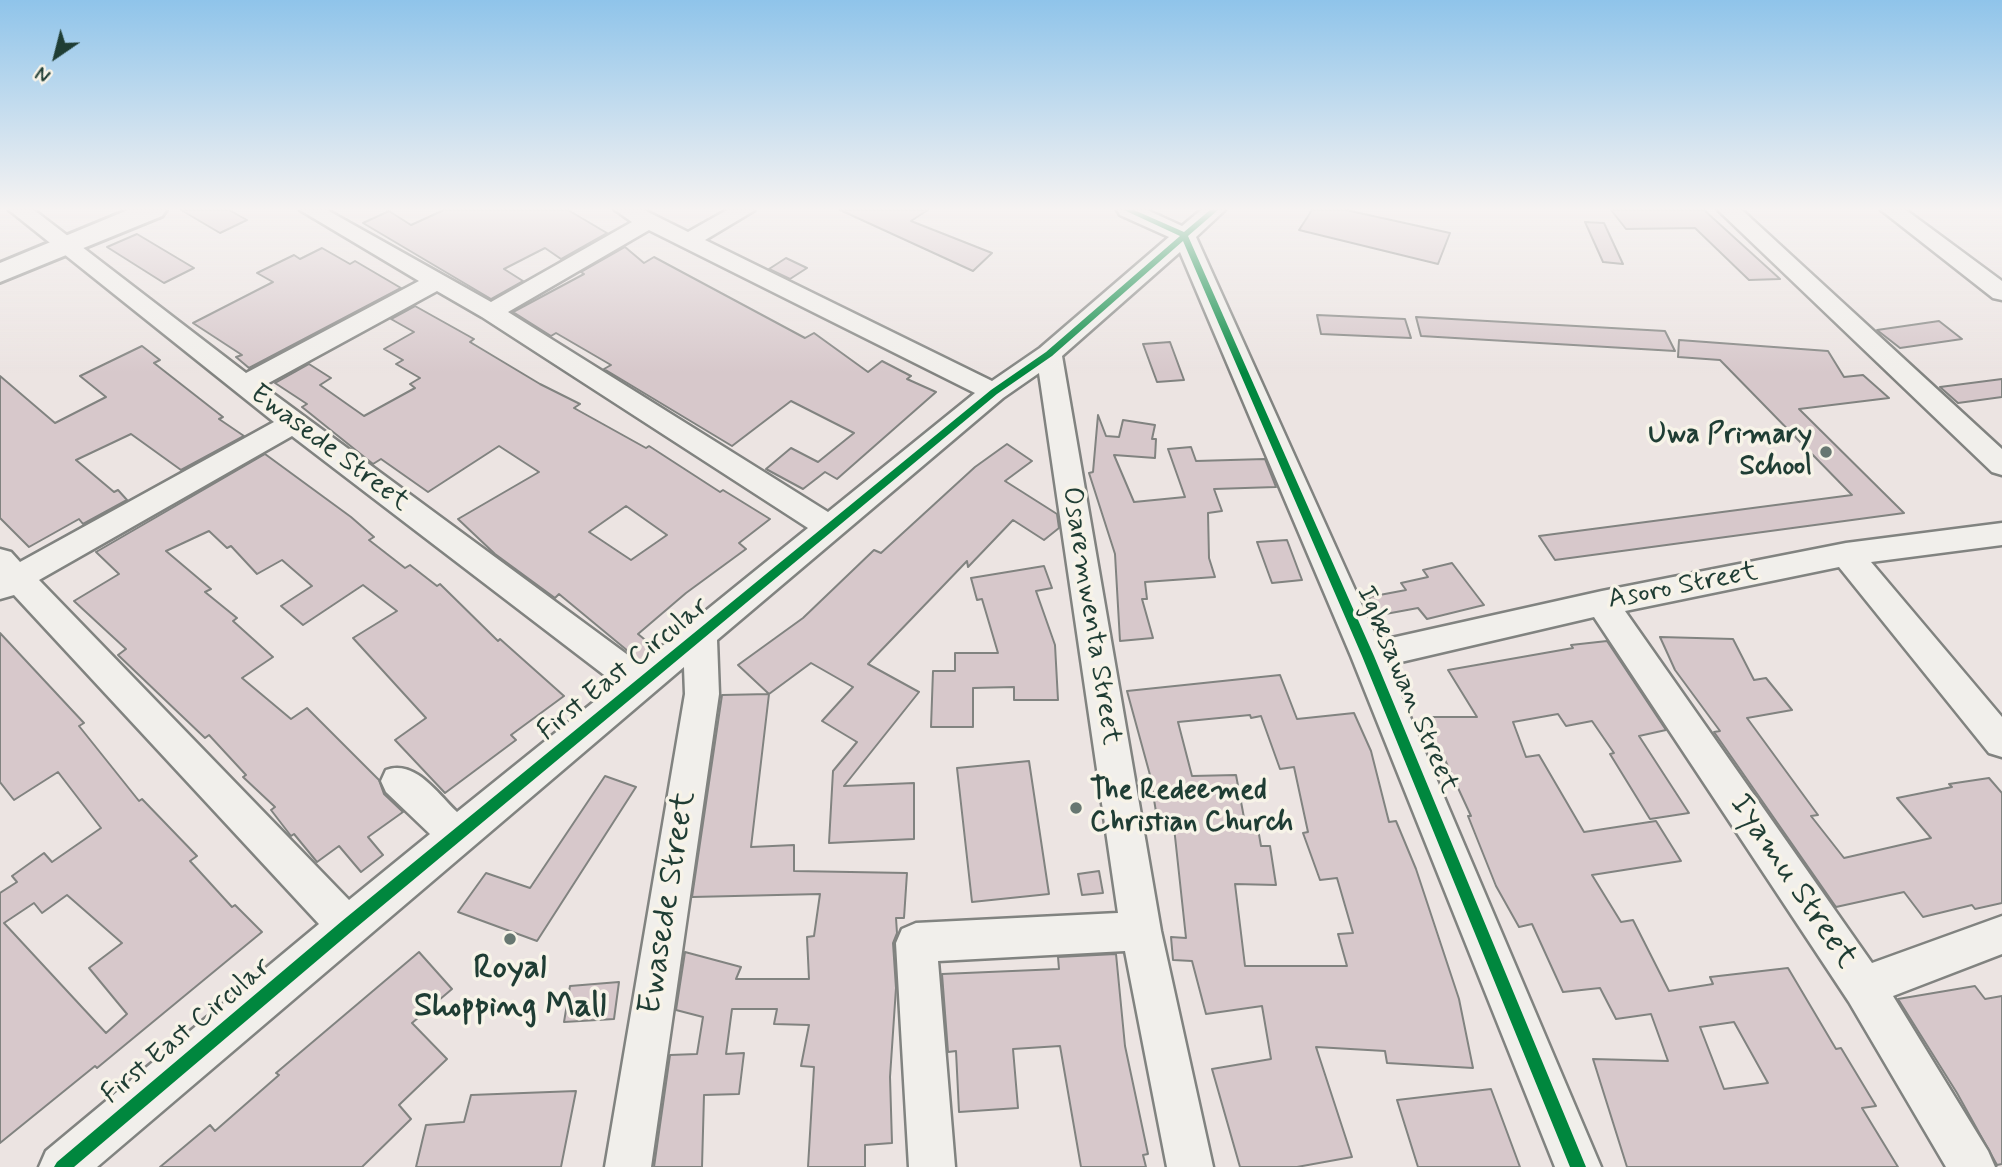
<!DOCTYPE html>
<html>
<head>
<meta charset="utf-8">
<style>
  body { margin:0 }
  #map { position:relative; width:2002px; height:1167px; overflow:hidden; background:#ece4e2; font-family:Mynerve,sans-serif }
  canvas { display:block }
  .north { position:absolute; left:21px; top:21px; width:70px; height:70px; -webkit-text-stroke:5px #f7f3e8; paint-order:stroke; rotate:215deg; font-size:19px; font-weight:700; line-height:28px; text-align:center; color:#1f3d34 }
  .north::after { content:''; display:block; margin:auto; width:24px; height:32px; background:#1f3d34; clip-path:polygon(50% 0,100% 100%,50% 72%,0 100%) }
</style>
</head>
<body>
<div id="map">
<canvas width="2002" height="1167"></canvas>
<div class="north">N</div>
</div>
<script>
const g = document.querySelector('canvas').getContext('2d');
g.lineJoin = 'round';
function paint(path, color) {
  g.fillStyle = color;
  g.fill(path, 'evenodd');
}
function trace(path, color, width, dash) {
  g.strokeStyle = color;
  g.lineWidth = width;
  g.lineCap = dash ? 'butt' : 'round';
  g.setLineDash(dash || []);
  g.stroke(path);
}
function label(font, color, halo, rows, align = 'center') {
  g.font = font + ' Mynerve,sans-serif';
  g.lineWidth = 7;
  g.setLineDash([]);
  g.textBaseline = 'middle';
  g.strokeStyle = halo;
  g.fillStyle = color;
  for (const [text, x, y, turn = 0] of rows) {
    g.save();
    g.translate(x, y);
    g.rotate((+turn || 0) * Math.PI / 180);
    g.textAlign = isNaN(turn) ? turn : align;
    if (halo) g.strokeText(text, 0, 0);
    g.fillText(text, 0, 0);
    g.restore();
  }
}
const building = new Path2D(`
  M181 210H229L247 220 220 233Z
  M444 210H568L607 233 561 259 545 248 504 269 523 281 491 299 363 223 389 211 411 225Z
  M840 210H928L911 221 992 253 973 271Z
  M1312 210H1346L1450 233 1438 264 1299 230Z
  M1611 210H1704L1780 279 1749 280 1695 228 1626 229Z
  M1585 222 1604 223 1623 264 1603 262Z
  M137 234 194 268 164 283 107 247Z
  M625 247 644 263 654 257 805 338 814 333 868 372 882 361 911 376 907 379 936 392 837 479 825 472 803 489 766 469 791 448 818 462 854 433 791 401 732 446 604 369 611 365 556 333 551 336 513 312 584 274 581 272Z
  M322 248 350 264 355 261 401 288 249 368 236 357 242 355 193 323 273 282 257 273 294 255 300 259Z
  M786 258 807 268 790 279 769 269Z
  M415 306 474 339 470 342 540 384 580 404 574 408 646 448 649 446 720 492 723 490 770 519 739 543 746 549 686 593 638 634 655 648 640 661 559 594 555 598 495 554 458 519 539 472 499 446 428 492 381 459 373 464 302 407 307 404 275 383 309 364 331 378 320 385 364 416 415 388 410 384 420 378 396 364 403 360 384 349 414 332 391 319ZM626 506 667 535 631 560 589 532Z
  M1317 315 1405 319 1411 338 1321 334Z
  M1416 317 1665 331 1675 351 1421 336Z
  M1939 321 1962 339 1900 348 1877 330Z
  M1679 340 1828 351 1844 377 1863 375 1889 398 1799 409 1904 513 1555 560 1539 536 1852 495 1720 360 1678 357Z
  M1170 342 1184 380 1157 382 1143 344Z
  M142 346 160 360 154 363 223 417 219 419 244 436 181 470 131 434 76 460 114 492 118 490 127 500 83 524 79 519 29 547 0 518V376L55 423 106 397 80 376Z
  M2002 379V397L1958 403 1940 387Z
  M1098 415 1106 436 1119 437 1123 420 1155 425 1152 439H1156L1155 458 1114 455 1134 502 1185 497 1168 449 1191 447 1196 461 1265 459 1276 487 1214 489 1222 511 1208 513 1209 558 1215 577 1145 582 1147 599H1142L1153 638 1120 641 1115 554 1089 473 1093 472Z
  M1007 444 1032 461 1005 481 1057 514 1059 528 1044 540 1013 520 968 567 967 561 868 664 919 692 844 786 914 783V839L829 843 833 771 857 742 822 721 853 687 811 663 769 694 738 665 803 618 874 550 881 553 975 467Z
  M265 454 351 517 374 537 369 540 405 568 410 565 437 586 440 584 498 641 500 639 564 696 511 735 516 740 445 793 395 740 426 718 353 638 397 611 363 585 303 625 281 606 312 586 282 560 257 574 231 546 227 548 209 531 166 551 211 589 205 592 237 618 233 621 273 657 242 678 291 719 307 708 379 780 384 794 403 812 368 837 383 855 361 872 339 846 317 862 294 834 291 836 271 810 275 807 243 777 246 775 209 735 205 738 118 655 126 649 74 601 119 574 96 552Z
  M1287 540 1302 580 1272 583 1257 542Z
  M1452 563 1484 605 1427 619 1418 608 1380 615 1369 597 1406 590 1401 583 1428 577 1423 570Z
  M1044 566 1052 588 1036 591 1055 645 1058 700H1014V687L973 688V727H931L933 671H955V653H998L982 599 977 600 971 578Z
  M0 633 84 723 79 726 139 801 142 799 197 856 190 861 232 907 235 905 262 932 97 1068 95 1066 0 1143V893L17 882 12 876 44 853 52 862 101 828 58 772 14 800 0 782ZM67 895 122 943 89 968 127 1014 106 1033 4 923 34 903 42 913Z
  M1660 637 1733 639 1754 680 1766 678 1792 710 1747 718 1818 815 1811 816 1844 858 1931 838 1897 798 1952 787 1949 784 1989 778 2002 793V903L1975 909 1972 905 1923 917 1904 892 1836 907 1714 732 1720 731 1675 670Z
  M1607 641 1666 730 1639 736 1689 813 1650 819 1610 754 1614 753 1592 721 1566 726 1558 714 1513 722 1526 757 1539 755 1584 832 1656 821 1681 861 1592 875 1621 922 1633 920 1669 991 1713 984 1710 977 1788 968 1836 1049 1841 1048 1876 1106 1862 1108 1898 1167H1627L1593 1059 1668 1061 1651 1014 1616 1019 1600 988 1563 992 1532 924 1519 927 1496 886 1468 816H1471L1439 747H1435L1426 717H1477L1448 670 1573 648 1571 645ZM1734 1022 1768 1083 1724 1089 1700 1027Z
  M1280 675 1297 719 1354 713 1371 751 1389 822 1396 821 1416 869 1459 999 1473 1068 1387 1063 1385 1051 1316 1047 1352 1157 1297 1167H1240L1212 1069 1271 1059 1262 1006 1206 1014 1192 961 1173 960 1171 937 1186 938 1173 818H1157L1150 775 1127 691ZM1250 715 1251 718 1261 716 1280 769 1294 767 1308 832 1303 833 1320 880 1337 878 1353 933 1338 934 1347 966H1245L1235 884 1276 885 1270 846H1261L1257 823H1245L1236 775 1192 776 1178 722Z
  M769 694 751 847 794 845V871L907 873 904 918H896L897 933 893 943 896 988 890 1077 892 1143 865 1145V1167H808L814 1067 801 1066 809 1025 774 1024 777 1009H732L726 1054 744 1053 739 1094 704 1095 702 1167H654L670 1055 697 1054 703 1017 676 1010 685 952 741 967 736 979H809L807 937 814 936 820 894 692 897 722 695Z
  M1029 761 1049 894 972 902 957 768Z
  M605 776 636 787 537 941 458 912 486 873 530 888Z
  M1099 871 1103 893 1082 895 1078 874Z
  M419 952 452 989 412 1023 447 1059 399 1105 411 1119 362 1167H160L210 1125 215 1131 279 1075 276 1073Z
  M1116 954 1125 1046 1148 1154 1143 1155 1146 1167H1081L1060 1046 1013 1049 1018 1108 959 1112 956 1051 948 1052 942 974 1059 969 1058 957Z
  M619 982 614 1019 564 1022 570 986Z
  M1975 986 1985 999 2002 996V1164L1997 1165 1957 1093 1898 999Z
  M1491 1089 1520 1167H1418L1397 1100Z
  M576 1091 561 1167H416L426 1125 464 1122 471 1095Z`);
const minor = new Path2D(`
  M9 210H34L246 373 419 281 300 210H327L491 302 632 222 615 210H644L688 232 727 210H755L705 240 992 381 1040 348 1169 237 1120 215 1117 210H1147L1182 226 1201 210H1225L1196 237 1378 641 1602 591 1846 543 2002 523V545L1871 562 2002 717V757L1989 753 1839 567 1625 611 1872 963 2002 916V954L1893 996 1988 1151 1995 1167H1946L1849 1002 1594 617 1388 665 1601 1167H1555L1351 656 1180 252 1062 356 1161 931 1213 1167H1167L1125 951 938 961 955 1167H909L896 943 902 929 916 923 1118 913 1039 373 1003 398 717 640 719 694 651 1167H605L685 694 684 667 97 1167H39L46 1151 319 924 14 595 0 599V549L11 552 20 562 274 422ZM649 230 975 393 828 512 508 312ZM437 291 482 317 808 528 640 664 263 386ZM292 436 616 684 457 812C438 794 415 759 386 770L381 781 386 792 430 834 349 900 39 580Z
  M1718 210H1742L2002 449V475L1992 472Z
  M1881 210H1906L2002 281V300L1993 298Z`);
const major = new Path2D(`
  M128 210H166L162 216 0 282V263Z`);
const cycleway = new Path2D(`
  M1124 210H1134L1184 232 1210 210H1218L1188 236 1374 656 1586 1167H1570L1362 656 1183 241 1052 356 997 394 352 931 74 1167H54L57 1162 342 921 991 390 1046 352 1180 236Z`);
const markers = [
  [1826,452,7,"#677771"],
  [1076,808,7,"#677771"],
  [510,939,7,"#677771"]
];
const poiNames = [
  ["Uwa Primary",1812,436],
  ["School",1812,468],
  ["The Redeemed",1090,792,"left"],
  ["Christian Church",1090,824,"left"]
];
const streetNames = [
  ["Ewasede Street",329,449,37],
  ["Asoro Street",1683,587,-11],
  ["Osaremwenta Street",1090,616,81],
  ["First East Circular",624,670,-39],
  ["Igbesawan Street",1406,690,67],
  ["First East Circular",187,1032,-40]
];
const nearStreetnames = [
  ["Iyamu Street",1792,882,56],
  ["Ewasede Street",669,903,-81]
];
const nearPoinames = [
  ["Royal",510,970],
  ["Shopping Mall",510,1008]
];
paint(building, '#d7c8cb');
trace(building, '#818380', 2);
trace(minor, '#818380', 5);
trace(major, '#818380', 6);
paint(minor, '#f1efeb');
paint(major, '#f1efeb');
paint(cycleway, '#00873e');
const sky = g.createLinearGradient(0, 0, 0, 373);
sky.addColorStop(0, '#8fc4ea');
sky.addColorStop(0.56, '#f6f3f2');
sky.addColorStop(1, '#f6f3f200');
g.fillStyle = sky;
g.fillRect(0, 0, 2002, 373);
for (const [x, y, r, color] of markers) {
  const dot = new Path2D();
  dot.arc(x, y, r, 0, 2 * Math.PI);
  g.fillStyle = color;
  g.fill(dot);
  trace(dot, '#f7f3e8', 2.5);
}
label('bold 28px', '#1f3d34', '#f7f3e8', poiNames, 'right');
label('28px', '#1f3d34', '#f7f3e8', streetNames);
label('33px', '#1f3d34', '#f7f3e8', nearStreetnames);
label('bold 33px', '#1f3d34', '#f7f3e8', nearPoinames);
</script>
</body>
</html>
